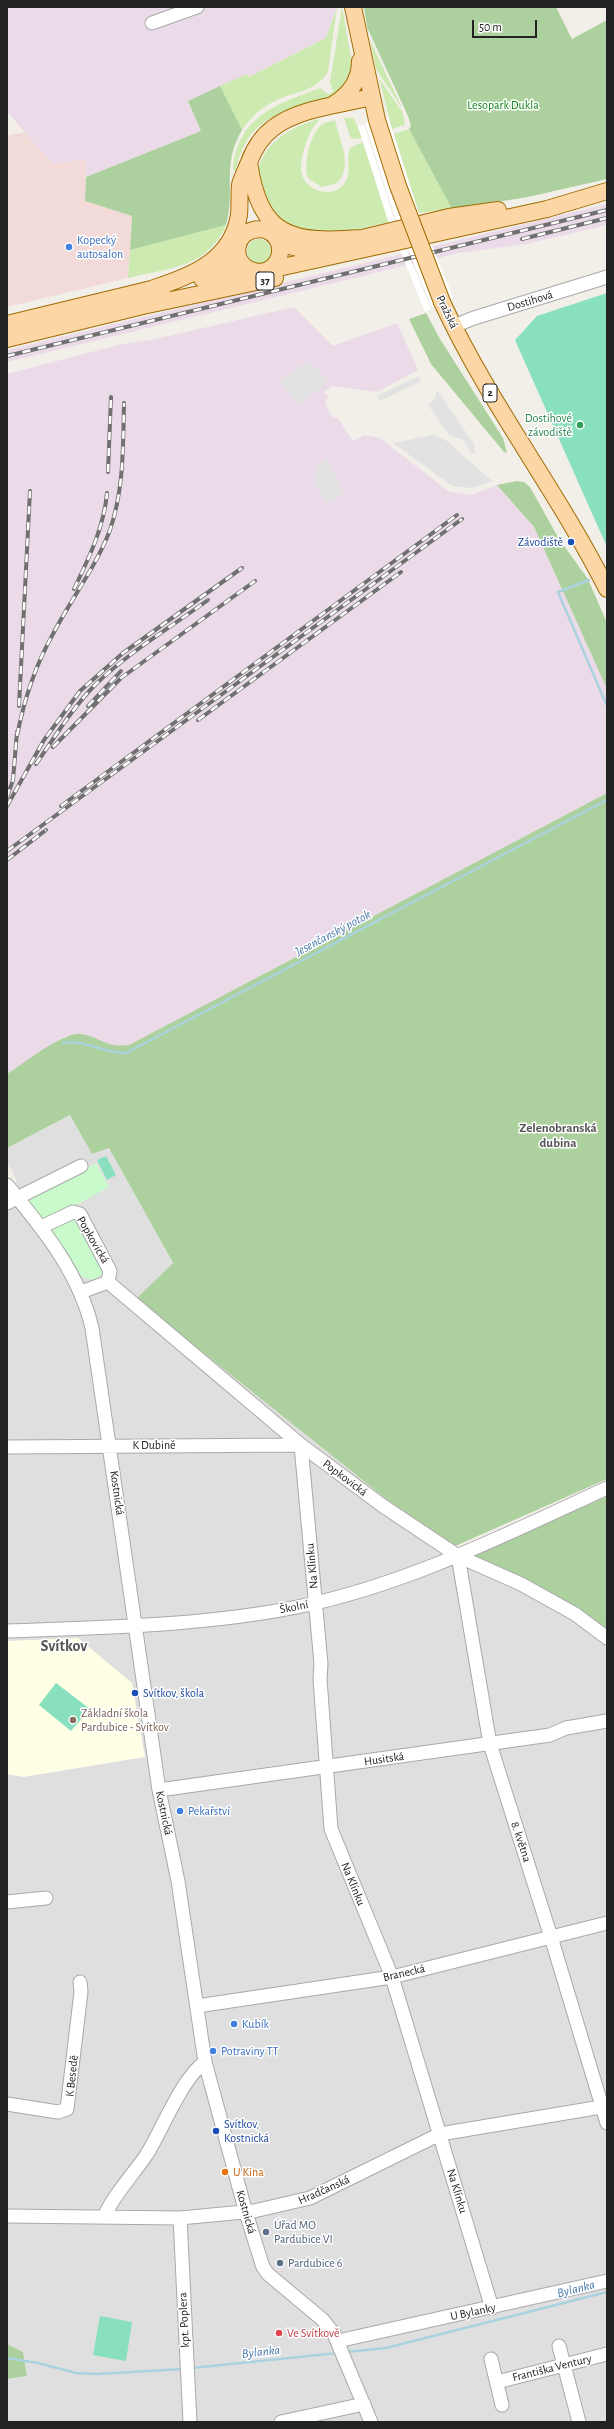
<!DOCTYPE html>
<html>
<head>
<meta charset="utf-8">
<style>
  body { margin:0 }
  #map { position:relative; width:614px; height:2429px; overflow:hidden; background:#f2efe9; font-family:"Alegreya Sans",sans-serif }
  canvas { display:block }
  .frame { position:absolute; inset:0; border:8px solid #222; pointer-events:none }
  .scale { position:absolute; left:472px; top:20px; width:65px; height:18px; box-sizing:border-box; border:2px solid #222; border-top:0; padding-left:5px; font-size:12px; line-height:14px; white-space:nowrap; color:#222; -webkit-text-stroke:3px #fff; paint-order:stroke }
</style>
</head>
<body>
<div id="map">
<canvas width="614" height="2429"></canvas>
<div class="frame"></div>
<div class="scale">50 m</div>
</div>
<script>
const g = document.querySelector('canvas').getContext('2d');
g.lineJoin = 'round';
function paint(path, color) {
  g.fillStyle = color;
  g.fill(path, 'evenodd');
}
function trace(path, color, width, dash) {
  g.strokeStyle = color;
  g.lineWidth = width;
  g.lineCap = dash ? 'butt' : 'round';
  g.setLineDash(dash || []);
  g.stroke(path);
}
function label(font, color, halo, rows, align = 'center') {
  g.font = font + ' "Alegreya Sans",sans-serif';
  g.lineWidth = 3;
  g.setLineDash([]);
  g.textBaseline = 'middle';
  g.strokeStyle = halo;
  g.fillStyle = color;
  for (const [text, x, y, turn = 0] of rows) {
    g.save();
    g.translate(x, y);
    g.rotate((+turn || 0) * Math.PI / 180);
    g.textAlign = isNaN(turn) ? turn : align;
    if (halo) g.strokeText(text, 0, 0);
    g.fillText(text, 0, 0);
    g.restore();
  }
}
const residential = new Path2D(`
  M70 1115 92 1154 109 1148 173 1264 136 1299 385 1498 453 1547 607 1632V2422H7V2379L27 2376 23 2352 7 2344V1189L17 1181 7 1161V1148Z`);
const commercial = new Path2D(`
  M25 132 37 145 86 158 85 201 132 216 128 278 7 307V136Z`);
const industrial = new Path2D(`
  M7 7H336L337 8 326 38 249 77 247 74 188 101 201 131 86 177V159L53 164 7 112Z
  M607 204V225L527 244 458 253 7 362V350Z
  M294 307 333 346 397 323 418 370 377 392 332 386 323 393 329 395 325 403 330 413 334 419 337 417 353 441 364 435 380 438 448 491 471 495 497 485 534 527 607 688V793L129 1045 115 1047 81 1033 66 1036 7 1074V374L122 344 151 340Z`);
const education = new Path2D(`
  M78 1638 132 1683 145 1757 23 1777 7 1774V1641Z`);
const grass = new Path2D(`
  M342 7 351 57V80C346 84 341 91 335 94 326 100 314 102 304 105 266 115 244 130 236 170H233C237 116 277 104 320 88L328 94 333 92 330 82Z
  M337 8 328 71C319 91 292 92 275 101 261 107 251 118 242 130L220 86 247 74 249 77 326 38Z
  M370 40 402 108 376 69Z
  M379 78 403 113 405 125 392 129Z
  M344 118H354L362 138 351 139Z
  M319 119C318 123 314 126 312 129 307 139 302 153 301 165 298 187 329 202 344 184 353 172 345 160 350 148L363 142 389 222 333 235 312 237 272 217C268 205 258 188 258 176 259 145 291 126 319 119Z
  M335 120C339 139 354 167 337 183L322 187 309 179C302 167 310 136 320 126 324 122 330 122 335 120Z
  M409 129 452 209 419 213 394 134Z
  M226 225C208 268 168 268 128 278L130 250Z
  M247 251a12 12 0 1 1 24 0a12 12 0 1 1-24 0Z`);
const forest = new Path2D(`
  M364 7H556L572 39 607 20V179L528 197 452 209 409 129 411 126 408 116 367 27Z
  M220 86 242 130C221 165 236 191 226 225L130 250 132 216 85 201 86 177 201 131 188 101Z
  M426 313 440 339 503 438 507 453 504 452 431 364 409 319Z
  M517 481 524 482 530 487 559 539 588 579 607 623V689L534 527 497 485Z
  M607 793V1479L453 1547 385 1498 136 1299 173 1263 109 1148 92 1154 70 1115 7 1148V1074C23 1064 65 1030 82 1034 102 1038 106 1048 129 1045Z
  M607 1495V1632L469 1556Z
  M7 2344 23 2352 27 2376 7 2379Z`);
const park = new Path2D(`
  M96 1163 109 1187 50 1219H40L27 1201 28 1198Z
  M75 1216 104 1272C83 1298 61 1249 52 1234L53 1228Z`);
const pitch = new Path2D(`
  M607 293V547L515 340 537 316Z
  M106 1156 116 1175 107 1180 97 1160Z
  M56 1683 90 1709 71 1731 39 1705Z
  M100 2316 132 2322 126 2361 93 2355Z`);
const parking = new Path2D(`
  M309 361 329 382 298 405 279 381Z
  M419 376 421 381 380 401 377 396Z
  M437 390 474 444 475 454 470 452 464 440 450 436 428 405 434 400Z
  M433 435 447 441 492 481 472 488 452 486 393 443Z
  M327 458 344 495 327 503 316 487 314 478 317 467Z`);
const pier = new Path2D(`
  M388 117 417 208 453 297 432 307 395 217 365 123Z
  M364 125 393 216 431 309 425 312 387 218 358 126Z`);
const stream = new Path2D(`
  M589 580 558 592 607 706
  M63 1043C85 1039 104 1054 126 1053L607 800
  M347 2352 386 2348 607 2292
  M7 2358 38 2363 76 2373 97 2374 183 2369
  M192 2368 338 2353`);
const minor = new Path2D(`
  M152 23 197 7
  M454 326 474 318 607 277
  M7 1185C43 1229 79 1272 92 1328L159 1790 178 1881 205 2062 246 2213 263 2267 268 2274 323 2320 334 2334 371 2422
  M7 1203 81 1166
  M41 1227 73 1212 80 1214 110 1271 108 1282
  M81 1292 108 1282 301 1445 383 1506 458 1556 521 1584 575 1614 607 1638
  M301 1445 321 1664 320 1679 331 1829 392 1977 492 2308
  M7 1447 301 1445
  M458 1556 490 1744 551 1937 607 2123
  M7 1631C104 1627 202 1626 297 1607 406 1585 507 1534 607 1488
  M159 1790 550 1735 566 1728 607 1721
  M7 1902 46 1898
  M197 2006 392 1977 607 1923
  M7 2104 58 2112 67 2109 81 1992 80 1982
  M7 2216 180 2218 254 2211 310 2198 440 2134 607 2106
  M104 2217C114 2194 133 2175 147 2154 163 2128 182 2078 205 2062
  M180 2218 190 2422
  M338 2341 607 2281
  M559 2346 579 2422
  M491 2359 502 2405
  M497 2382 607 2354
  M281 2422 364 2404`);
const major = new Path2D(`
  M353 7 377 120
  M334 104C350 94 360 81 360 61
  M249 162C260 239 293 243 362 238
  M358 239 449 217 498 210
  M278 240C295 252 314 250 333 245
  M268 270C285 260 284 238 266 230 232 223 226 270 260 272L547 209 607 191
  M202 279 228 264 237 248
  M154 288C192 276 232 260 239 215 240 205 239 195 240 185 242 177 246 170 249 162 254 149 261 137 273 128 299 108 340 105 371 97
  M208 288 240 270 248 269
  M442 302C488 402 557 490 607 589
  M138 307 275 278
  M7 324 164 286
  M7 339 147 305`);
const rail = new Path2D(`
  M522 239 607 218
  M7 356 607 210
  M108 472 111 397
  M74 589C89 558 104 527 107 493
  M19 706 30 491
  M88 706 121 671
  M198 720 401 572
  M17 736C24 700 35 666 53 634 71 599 96 567 110 530 124 489 123 446 124 403
  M53 747 121 678 255 581
  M36 764C55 737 73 707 96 684 129 652 171 627 208 600
  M7 797 13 780 17 732
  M7 806 44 740 80 691 123 653 242 568
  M61 806 457 515
  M7 851 462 519
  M7 860 46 830`);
const majorBridge = new Path2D(`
  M377 120 398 186 442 302`);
const markers = [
  [69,247,4,"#3f7fe0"],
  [580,425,4,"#2e9e5b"],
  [571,542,4,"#1a4fb4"],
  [135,1693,4,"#1a4fb4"],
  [73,1720,4,"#8d6e63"],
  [180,1811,4,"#3f7fe0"],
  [234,2024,4,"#3f7fe0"],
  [213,2051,4,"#3f7fe0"],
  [216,2131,4,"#1a4fb4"],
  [225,2172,4,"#e8710a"],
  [266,2232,4,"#5c6f8a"],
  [280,2263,4,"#5c6f8a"],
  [279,2333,4,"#e0444e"]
];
const shields = [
  [265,281,18],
  [490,393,14]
];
const shieldNames = [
  ["37",265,281],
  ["2",490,393]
];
const parkNames = [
  ["Lesopark Dukla",503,105]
];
const shopNames = [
  ["Kopecký",77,240],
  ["autosalon",77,254],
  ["Pekařství",188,1811],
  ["Kubík",242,2024],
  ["Potraviny TT",221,2051]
];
const streetNames = [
  ["Dostihová",530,301,-17],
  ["Pražská",447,312,65],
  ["Popkovická",93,1240,60],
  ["K Dubině",154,1445],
  ["Popkovická",345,1478,37],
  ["Kostnická",117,1493,82],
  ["Na Klínku",312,1566,-95],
  ["Školní",294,1607,-11],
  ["Husitská",384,1759,-8],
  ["Kostnická",164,1813,78],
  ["8. května",521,1842,72],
  ["Na Klínku",353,1884,68],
  ["Branecká",404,1973,-13],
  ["K Besedě",72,2076,-84],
  ["Hradčanská",324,2190,-24],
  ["Na Klínku",457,2191,73],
  ["Kostnická",246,2212,74],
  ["U Bylanky",473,2312,-12],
  ["kpt. Poplera",184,2320,-93],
  ["Františka Ventury",552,2368,-14]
];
const leisureNames = [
  ["Dostihové",572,418],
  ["závodiště",572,432]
];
const transitNames = [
  ["Závodiště",563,542,"right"],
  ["Svítkov, škola",143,1693],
  ["Svítkov,",224,2124],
  ["Kostnická",224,2138]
];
const educationNames = [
  ["Základní škola",81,1713],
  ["Pardubice - Svítkov",81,1727]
];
const foodNames = [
  ["U Kina",233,2172]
];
const serviceNames = [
  ["Úřad MO",274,2225],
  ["Pardubice VI",274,2239],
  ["Pardubice 6",288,2263]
];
const healthNames = [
  ["Ve Svítkově",287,2333]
];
const waterNames = [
  ["Jesenčanský potok",333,933,-28],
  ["Bylanka",576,2289,-14],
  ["Bylanka",261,2352,-6]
];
const neighbourhoodNames = [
  ["Zelenobranská",558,1128],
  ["dubina",558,1143]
];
const districtNames = [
  ["Svítkov",64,1646]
];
paint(residential, '#e0dfdf');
paint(commercial, '#f2dad9');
paint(industrial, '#ebdbe8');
paint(education, '#ffffe5');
paint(grass, '#cdebb0');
paint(forest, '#add19e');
paint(park, '#c8facc');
paint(pitch, '#88e0be');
paint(parking, '#e2e2e2');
paint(pier, '#fff');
trace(stream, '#aad3df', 2.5);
trace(minor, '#a9a9a9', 15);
trace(major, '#a06b00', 18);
trace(minor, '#fff', 13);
trace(major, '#fcd6a4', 16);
trace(rail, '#707070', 4);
trace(rail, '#fff', 2.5, [8]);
trace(majorBridge, '#a06b00', 18, []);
trace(majorBridge, '#fcd6a4', 16);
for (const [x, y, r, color] of markers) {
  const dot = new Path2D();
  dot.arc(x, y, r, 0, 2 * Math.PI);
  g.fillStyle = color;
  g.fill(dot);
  trace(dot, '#fff', 1.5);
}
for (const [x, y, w] of shields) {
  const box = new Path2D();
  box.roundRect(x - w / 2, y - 9, w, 18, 3);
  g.fillStyle = '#fff';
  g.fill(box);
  trace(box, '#222', 1);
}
label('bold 11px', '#222', null, shieldNames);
label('12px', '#0c8416', '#fff', parkNames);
label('12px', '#366cbe', '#fff', shopNames, 'left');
label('12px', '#222', '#fff', streetNames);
label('12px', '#27864d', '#fff', leisureNames, 'right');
label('12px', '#164399', '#fff', transitNames, 'left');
label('12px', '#785e54', '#fff', educationNames, 'left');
label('12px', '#c56008', '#fff', foodNames, 'left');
label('12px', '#4e5e75', '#fff', serviceNames, 'left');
label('12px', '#be3a42', '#fff', healthNames, 'left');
label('italic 13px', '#4a7aab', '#fff', waterNames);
label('bold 13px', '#555', '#fff', neighbourhoodNames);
label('bold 16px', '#555', '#fff', districtNames);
</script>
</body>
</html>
